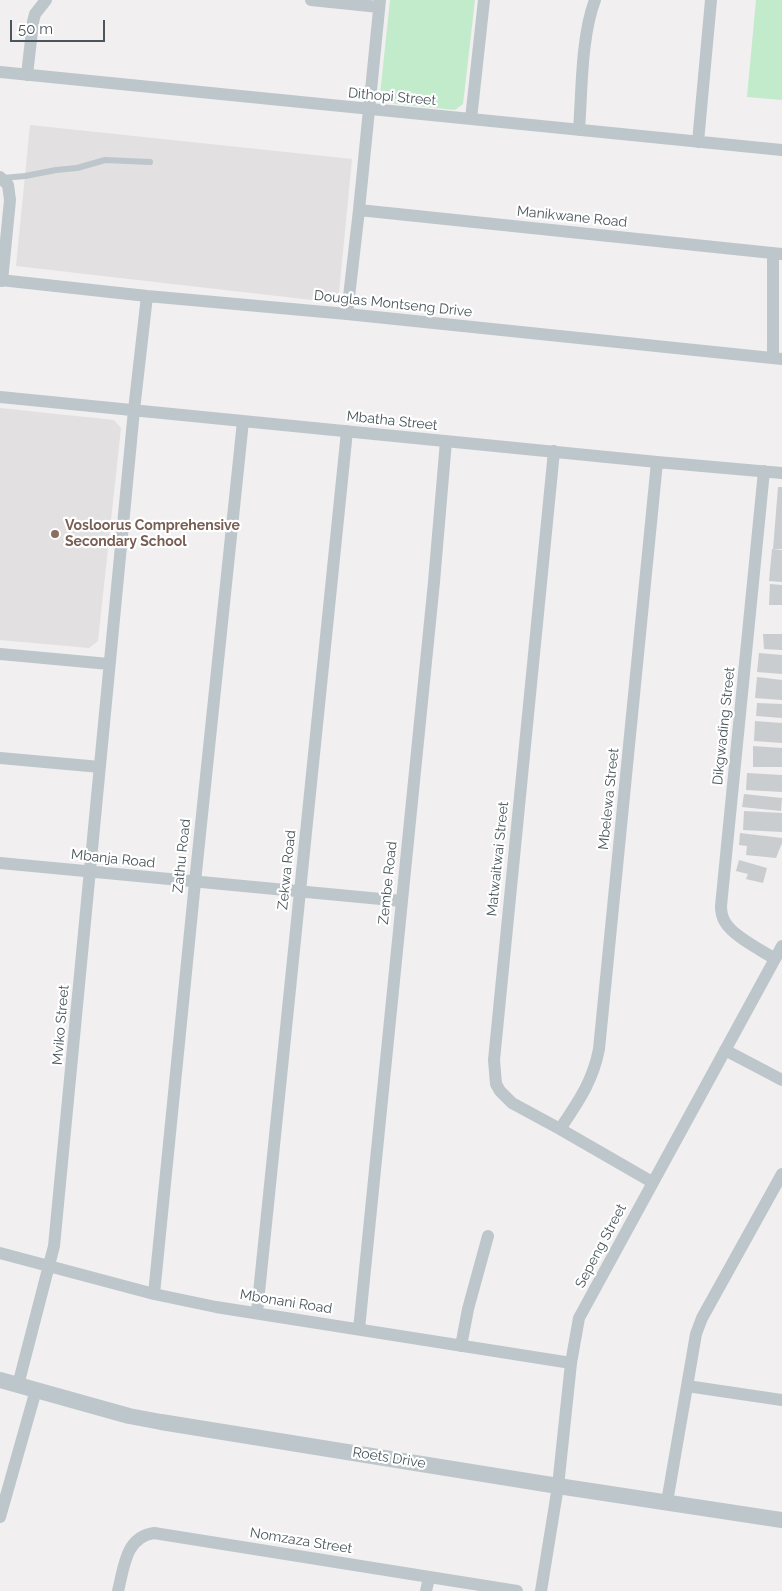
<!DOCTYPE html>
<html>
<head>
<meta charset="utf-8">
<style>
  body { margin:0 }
  #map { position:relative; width:782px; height:1591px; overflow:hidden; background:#f1efef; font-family:Raleway,sans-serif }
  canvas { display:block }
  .scale { position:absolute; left:10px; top:20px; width:95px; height:22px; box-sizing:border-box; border:2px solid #49565b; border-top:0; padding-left:6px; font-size:15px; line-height:18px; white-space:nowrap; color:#49565b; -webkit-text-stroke:4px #fff; paint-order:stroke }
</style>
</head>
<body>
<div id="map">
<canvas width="782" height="1591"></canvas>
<div class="scale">50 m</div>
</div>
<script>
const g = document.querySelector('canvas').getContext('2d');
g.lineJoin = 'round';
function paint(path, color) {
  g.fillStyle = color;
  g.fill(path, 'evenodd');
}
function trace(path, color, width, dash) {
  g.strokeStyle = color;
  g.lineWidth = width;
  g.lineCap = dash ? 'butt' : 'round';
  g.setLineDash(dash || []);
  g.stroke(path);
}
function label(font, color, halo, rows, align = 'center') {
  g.font = font + ' Raleway,sans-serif';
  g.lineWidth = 4.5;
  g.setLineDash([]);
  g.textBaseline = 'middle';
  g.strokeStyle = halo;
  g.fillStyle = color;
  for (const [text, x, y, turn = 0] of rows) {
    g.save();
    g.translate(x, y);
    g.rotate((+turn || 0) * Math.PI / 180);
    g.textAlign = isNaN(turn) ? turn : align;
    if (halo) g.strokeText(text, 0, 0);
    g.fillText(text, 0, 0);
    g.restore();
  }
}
const education = new Path2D(`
  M30 125 352 159 338 303 16 266Z
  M0 408 114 420 121 428 98 641 89 648 0 640Z`);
const green = new Path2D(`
  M390 0H475L463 104 455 110 389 103 380 95Z
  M756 0H782V100L747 97Z`);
const building = new Path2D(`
  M778 487H782V549H773Z
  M772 549 782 550V582L769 581Z
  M770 584 782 585V605H769Z
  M763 634H782V650L764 649Z
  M759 653 782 655V674L757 672Z
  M757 677 782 680V700L755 698Z
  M757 703 782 704V718L756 716Z
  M755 721 782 723V743L754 741Z
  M753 746 782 748V767H753Z
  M747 773 782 775V792L746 790Z
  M744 794 782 798 781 811 742 807Z
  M744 811 782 813V832L743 830Z
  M740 833 782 838V843L776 858 746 855 747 846 739 845Z
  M739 860 767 868 763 883 746 879 748 874 736 871Z`);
const service = new Path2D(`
  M3 178 25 176 56 170 77 168 105 160 150 162`);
const minor = new Path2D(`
  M311 0 379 7
  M0 72 782 150
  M27 75 33 22 35 14 46 0
  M471 119 484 0
  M579 130C582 90 581 37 595 0
  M698 142 711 0
  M0 177 8 185 10 200 2 281
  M359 210 782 254
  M773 253V358
  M0 280 147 296 347 314 782 359
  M347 314 359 210 380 0
  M0 397 657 462 782 473
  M554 451 494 1060 496 1084 500 1091 512 1103 560 1129 652 1182
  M764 471 721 906C721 912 722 917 725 922 733 936 761 950 775 959
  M0 654 109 664
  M0 758 100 767
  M0 863 402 901
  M725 1050 782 1080
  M560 1129C578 1102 593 1081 599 1049L657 462
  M0 1253 154 1294 216 1307 571 1363
  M154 1294 195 882 243 421
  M257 1312 347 431
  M359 1329 434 582 446 441
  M461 1346 468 1309 488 1236
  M18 1385 54 1246 134 410 147 296
  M687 1386 782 1400
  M667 1502 696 1334 702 1318 782 1174
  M0 1517 36 1390
  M118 1591C124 1568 125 1537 154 1533L517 1591
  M426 1591 429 1578
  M541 1591 558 1486 571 1363 579 1318 782 946`);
const tertiary = new Path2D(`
  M0 1380 129 1416 161 1422 558 1486 782 1520`);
const markers = [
  [55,534,5,"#8d6e63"]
];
const streetNames = [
  ["Dithopi Street",392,97,5],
  ["Manikwane Road",572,217,6],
  ["Douglas Montseng Drive",393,304,6],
  ["Mbatha Street",392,421,6],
  ["Dikgwading Street",724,726,-84],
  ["Mbelewa Street",609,799,-84],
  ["Zathu Road",182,856,-84],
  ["Mbanja Road",113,859,6],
  ["Matwaitwai Street",498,859,-84],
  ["Zekwa Road",287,870,-84],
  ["Zembe Road",388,883,-84],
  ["Mviko Street",61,1025,-85],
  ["Sepeng Street",601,1246,-62],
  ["Mbonani Road",286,1302,9],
  ["Roets Drive",389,1458,9],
  ["Nomzaza Street",301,1541,9]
];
const educationNames = [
  ["Vosloorus Comprehensive",65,526],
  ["Secondary School",65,542]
];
paint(education, '#e2e0e1');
paint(green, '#c1ebca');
paint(building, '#c9cdd0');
trace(service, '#bcc6cb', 6);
trace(minor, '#bcc6cb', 12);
trace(tertiary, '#bcc6cb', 16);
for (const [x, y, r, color] of markers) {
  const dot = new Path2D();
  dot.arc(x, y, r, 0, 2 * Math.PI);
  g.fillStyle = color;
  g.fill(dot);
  trace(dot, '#fff', 2);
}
label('14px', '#49565b', '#fff', streetNames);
label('bold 14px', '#785e54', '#fff', educationNames, 'left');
</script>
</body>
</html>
